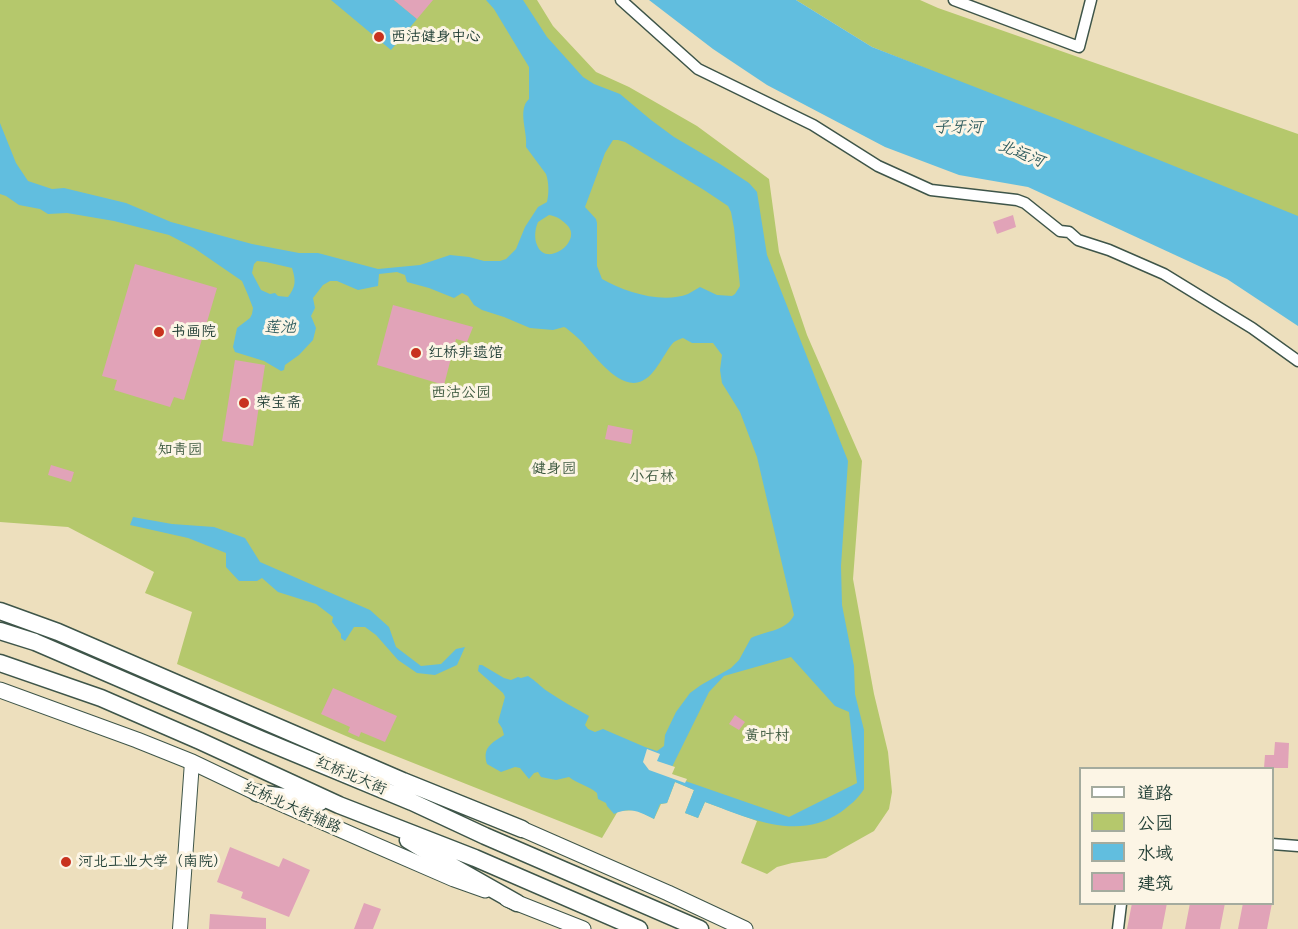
<!DOCTYPE html>
<html>
<head>
<meta charset="utf-8">
<style>
  body { margin:0 }
  #map { position:relative; width:1298px; height:929px; overflow:hidden; background:#eddfbd; font-family:"Shantell Sans","LXGW WenKai TC",sans-serif }
  canvas { display:block }
  .legend { position:absolute; left:1079px; top:767px; width:195px; height:138px; box-sizing:border-box; background:#fcf5e5; border:2px solid #a4ab9e; margin:0; padding:8px 10px; list-style:none; font-size:18px; color:#1f3d34 }
  .legend li { display:flex; align-items:center; gap:12px; height:30px }
  .legend b { width:30px; border:2px solid #a4ab9e }
</style>
</head>
<body>
<div id="map">
<canvas width="1298" height="929"></canvas>
<ul class="legend">
<li><b style="height:8px;background:#fff"></b>道路</li>
<li><b style="height:16px;background:#b5c86c"></b>公园</li>
<li><b style="height:16px;background:#61bedf"></b>水域</li>
<li><b style="height:16px;background:#e1a3b8"></b>建筑</li>
</ul>
</div>
<script>
const g = document.querySelector('canvas').getContext('2d');
g.lineJoin = 'round';
function paint(path, color) {
  g.fillStyle = color;
  g.fill(path, 'evenodd');
}
function trace(path, color, width, dash) {
  g.strokeStyle = color;
  g.lineWidth = width;
  g.lineCap = dash ? 'butt' : 'round';
  g.setLineDash(dash || []);
  g.stroke(path);
}
function label(font, color, halo, rows, align = 'center') {
  g.font = font + ' "Shantell Sans","LXGW WenKai TC",sans-serif';
  g.lineWidth = 6;
  g.setLineDash([]);
  g.textBaseline = 'middle';
  g.strokeStyle = halo;
  g.fillStyle = color;
  for (const [text, x, y, turn = 0] of rows) {
    g.save();
    g.translate(x, y);
    g.rotate((+turn || 0) * Math.PI / 180);
    g.textAlign = isNaN(turn) ? turn : align;
    if (halo) g.strokeText(text, 0, 0);
    g.fillText(text, 0, 0);
    g.restore();
  }
}
const green = new Path2D(`
  M0 0H537L553 26 596 72 629 87 697 126 769 179 779 252 807 335 862 461 853 579 874 694 888 752 892 792 889 809 874 831 826 858 792 863 777 867 767 874 741 863 757 821 705 802 698 818 685 813 694 790 675 782 667 803 661 804 654 819 637 810 618 811 602 838 353 739 177 664 192 612 145 593 154 572 68 527 0 522Z
  M796 0H920L938 8 1298 134V217L872 47Z`);
const water = new Path2D(`
  M331 0H394L417 19 391 50Z
  M486 0H523L547 37 583 77 594 84 620 94 651 120 674 137 720 164 749 183 757 192 767 255 848 461 841 566 842 605 854 666 855 694 864 730V789C858 799 850 805 841 812 798 842 748 818 705 802L698 818 685 813 694 790 675 782 667 803 660 804 654 819C640 812 630 806 614 814L607 806 606 803 598 799 597 793C589 786 578 784 569 777L556 780 541 777 538 772 534 773 529 779 520 768 515 767 501 772 487 764C482 747 492 743 504 735L502 728 498 722 505 697 503 693 478 671 479 665H482L504 678 511 680 518 677 521 678 528 676C536 681 540 686 547 691 560 700 575 708 589 716L585 725 588 729 595 732 603 729 645 747 657 751 664 746 665 735 676 712 690 693 701 685 731 668 739 660 751 638C765 631 787 631 794 615L757 457 740 412 722 383 720 370 722 355 713 343H692L683 338C680 339 677 340 674 342 669 346 659 366 653 372 627 404 597 357 580 340 576 336 571 332 566 328L564 327 553 330 530 328 504 317 482 310 474 305 468 296 462 293 454 298 429 288 407 282 405 275 397 272 379 274 378 286 358 290 337 281H330L323 285 313 298 315 308 311 316 316 328 313 340 299 355 285 365 284 370 281 371 264 361 235 352 233 347 237 328 250 318 252 314 253 308 248 295 242 281 194 248 169 235 114 221 67 213 48 214 40 209 19 205 6 196 0 194V123L16 163 28 181 52 189 64 188 126 203 171 222 252 244 299 253H318L378 269 420 265 450 255 469 257 484 261H500L506 259 516 249 525 227 538 207 547 202C549 194 549 182 546 174L526 147C528 132 517 110 529 99V67L494 9ZM613 140H618L625 142 704 190 728 206 731 212 734 228 740 286 735 294 732 296 717 295 700 287C696 289 692 292 688 294 662 304 625 292 602 279L597 266V223L596 219 585 207 605 153ZM549 215C556 216 561 219 566 224 585 240 546 269 537 245 534 238 535 229 538 222ZM257 261 266 262 292 268C296 281 296 286 288 297L278 296 275 293 270 294 261 290 252 273 254 264ZM791 657 835 706 849 712 857 783 789 817 668 775 709 692 724 676Z
  M649 0H796L872 47 1060 120 1298 216V326L1227 279 1028 187 959 175 885 147 767 85 713 49Z
  M133 517 172 524 214 527 245 538 260 562 370 610 389 627 396 647 421 666 441 664 456 649 465 647 457 665 435 675 417 673 398 660 376 635 365 627H354L345 641 341 638V634L332 622 333 617 316 604 278 592 262 578 257 581H239L226 567V553L188 538 130 525Z`);
const pier = new Path2D(`
  M647 749 660 754 657 761 675 767 672 774 687 779 685 783 649 770 643 762Z`);
const building = new Path2D(`
  M394 0H433L417 19Z
  M1013 215 1016 227 997 234 993 222Z
  M135 264 217 288 184 400 174 397 170 407 114 390 117 380 102 376Z
  M393 305 473 327 467 342 456 339 444 385 377 365Z
  M235 360 265 365 253 446 222 441Z
  M608 425 633 430 631 444 605 439Z
  M51 465 74 472 71 482 48 475Z
  M333 688 397 716 385 742 361 732 359 737 348 732 350 727 321 714Z
  M735 715 745 722 739 730 729 724Z
  M1275 742 1289 743 1288 768H1264L1265 755H1274Z
  M230 847 279 867 283 858 310 870 289 917 241 898 243 892 217 882Z
  M364 903 381 909 373 929H354Z
  M1132 903H1167L1162 929H1127Z
  M1190 903H1225L1220 929H1185Z
  M1243 903H1272L1267 929H1238Z
  M210 914 266 918V929H209Z`);
const minor = new Path2D(`
  M621 0 698 69 813 125 878 166 931 190 1017 200 1025 203 1060 231 1069 232 1078 240 1109 250 1164 274 1252 328 1298 361
  M954 0 1079 47 1091 0
  M1272 844 1298 846
  M1118 929 1121 904`);
const tertiary = new Path2D(`
  M180 929 192 762`);
const secondary = new Path2D(`
  M0 690 137 740 192 762 257 793 373 844 454 879 485 890
  M522 829 668 893 745 929
  M507 899 583 929`);
const primary = new Path2D(`
  M0 611 58 632 403 781 522 829
  M0 631 35 642 260 739 412 802 485 836 700 929
  M0 663 101 698 200 741 339 805 475 858 639 929
  M257 793 320 802
  M408 840 434 856 517 903`);
const markers = [
  [379,37,6,"#c8321e"],
  [159,332,6,"#c8321e"],
  [416,353,6,"#c8321e"],
  [244,403,6,"#c8321e"],
  [66,862,6,"#c8321e"]
];
const poiNames = [
  ["西沽健身中心",391,37],
  ["书画院",171,332],
  ["红桥非遗馆",428,353],
  ["荣宝斋",256,403],
  ["河北工业大学（南院）",78,862]
];
const parkNames = [
  ["西沽公园",461,393],
  ["知青园",180,450],
  ["健身园",554,469],
  ["小石林",652,477],
  ["黄叶村",767,736]
];
const streetNames = [
  ["红桥北大街",351,776,23],
  ["红桥北大街辅路",292,808,24]
];
const waterNames = [
  ["子牙河",958,128],
  ["北运河",1021,154,22],
  ["莲池",280,328]
];
paint(green, '#b5c86c');
paint(water, '#61bedf');
paint(pier, '#eddfbd');
paint(building, '#e1a3b8');
trace(minor, '#3e5549', 13);
trace(tertiary, '#3e5549', 16);
trace(secondary, '#3e5549', 17);
trace(primary, '#3e5549', 19);
trace(minor, '#fff', 10);
trace(tertiary, '#fff', 14);
trace(secondary, '#fff', 15);
trace(primary, '#fff', 16);
for (const [x, y, r, color] of markers) {
  const dot = new Path2D();
  dot.arc(x, y, r, 0, 2 * Math.PI);
  g.fillStyle = color;
  g.fill(dot);
  trace(dot, '#fcf5e5', 2);
}
label('15px', '#1f3d34', '#fcf5e5', poiNames, 'left');
label('15px', '#3d593f', '#fcf5e5', parkNames);
label('15px', '#1f3d34', '#fcf5e5', streetNames);
label('italic 16px', '#305d5f', '#fcf5e5', waterNames);
</script>
</body>
</html>
